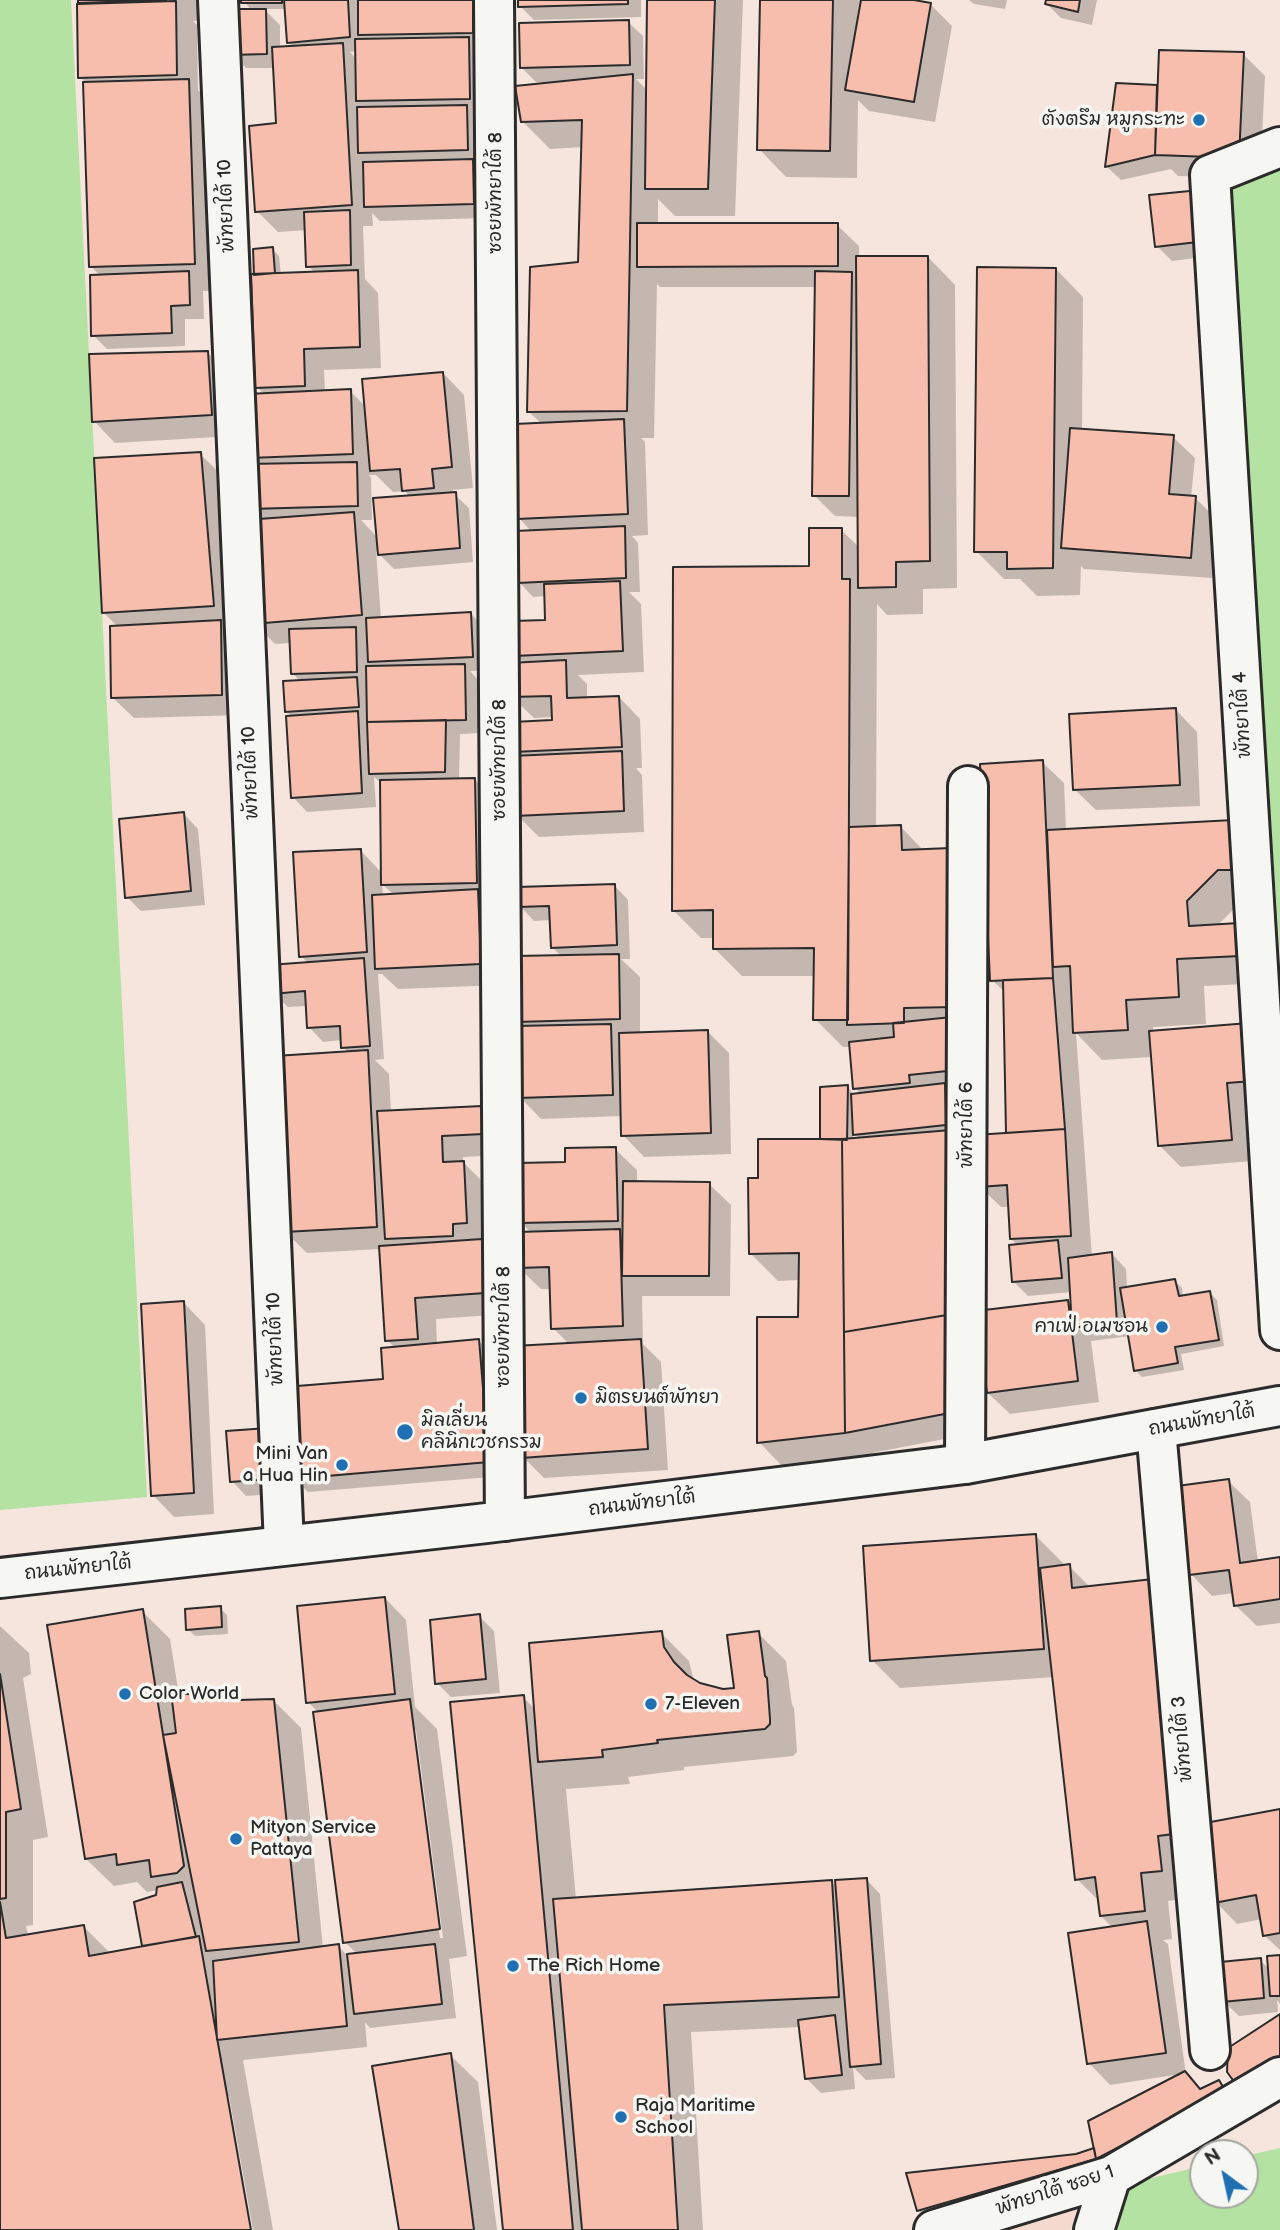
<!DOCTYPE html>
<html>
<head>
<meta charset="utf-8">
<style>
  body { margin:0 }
  #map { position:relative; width:1280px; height:2230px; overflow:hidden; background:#f6e5dd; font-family:"Balsamiq Sans",sans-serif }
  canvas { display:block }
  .north { position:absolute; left:1189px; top:2139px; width:70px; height:70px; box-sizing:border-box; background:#f6f6f2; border:2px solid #a5a5a2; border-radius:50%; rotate:327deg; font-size:19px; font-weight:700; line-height:28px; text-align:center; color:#2b2b2b }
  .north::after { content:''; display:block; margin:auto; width:24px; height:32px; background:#1f6fb2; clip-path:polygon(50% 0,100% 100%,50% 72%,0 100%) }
</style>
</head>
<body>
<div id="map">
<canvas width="1280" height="2230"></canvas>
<div class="north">N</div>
</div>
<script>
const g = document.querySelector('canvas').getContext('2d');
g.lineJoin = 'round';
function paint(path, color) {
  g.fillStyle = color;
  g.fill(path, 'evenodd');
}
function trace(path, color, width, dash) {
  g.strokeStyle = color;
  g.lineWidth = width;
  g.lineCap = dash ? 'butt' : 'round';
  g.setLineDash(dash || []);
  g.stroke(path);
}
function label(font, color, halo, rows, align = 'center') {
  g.font = font + ' "Balsamiq Sans","Playpen Sans Thai",sans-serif';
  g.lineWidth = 7;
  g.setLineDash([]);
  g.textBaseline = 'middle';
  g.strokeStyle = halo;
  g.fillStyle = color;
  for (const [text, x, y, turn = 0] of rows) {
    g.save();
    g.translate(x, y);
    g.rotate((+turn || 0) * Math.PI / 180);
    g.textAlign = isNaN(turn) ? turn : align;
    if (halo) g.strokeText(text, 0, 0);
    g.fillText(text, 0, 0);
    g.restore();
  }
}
const built = new Path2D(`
  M1077 2210 1070 2230H1007Z`);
const green = new Path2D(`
  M0 0H71L147 1497 0 1510Z
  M1280 160V952L1225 181Z
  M1280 2148V2230H1116L1130 2183 1203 2166V2195H1245V2156Z`);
const shadow = new Path2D(`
  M79 0H211L212 20 193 21 197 25 198 90 216 108 221 291H203L204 319H185V346L107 349 93 335 101 276 91 267 85 82 80 77Z
  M243 0H493L481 164H475L486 175 487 218 380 221 372 213 373 226H363L365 279 378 293 381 368 324 370 325 392 350 391 366 407 443 373 464 395 473 488 453 490V493L469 508 473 562 394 569 376 551 381 619 471 614 485 628 487 671H470L479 681 480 733 460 734 459 780H475L496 801 502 985 398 989 382 974H378L384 1059 375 1060 389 1074 391 1112 481 1108 503 1129 504 1155 463 1157V1162L485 1184 506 1314 436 1319 437 1345 479 1341 493 1356 503 1476 308 1492 294 1478 385 1380 395 1348 387 1340 381 1249 307 1253 285 1232 349 1053 343 1047 342 1040 323 1042 309 1027 307 1006 288 1007 273 993 309 964 301 956 360 850 382 873V784L374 777 376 807 307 812 293 797 292 717 286 711 301 682 293 674 291 643 275 644 254 623 262 520 250 509 251 458 265 395 257 387 272 249 279 256 281 275 315 273 308 266 307 230 278 232 257 211 278 125 275 68H246L232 54 251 10ZM264 9H286L288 42 294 47 280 48V25ZM357 51V60L350 52ZM369 475H376L393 492 405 491 410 497 378 538 361 520H372L371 478ZM382 884 394 895 383 896Z
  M520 0H641V17L534 20 520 6Z
  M649 0H743L735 216H675L658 199V225H837L859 246V258L928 257 955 285 957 588 923 589V614L887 615 877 604 876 828 901 827 922 849 971 1084 945 1086 958 1099 960 1141 1008 1134 1005 992 992 980 1042 762 1064 783 1066 830 1232 821 1246 897 1217 926 1267 983 1204 986 1206 1024 1153 1027V1032L1248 1024 1252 1161 1181 1167 1159 1145 1153 1057 1102 1060 1076 1033 1092 1257 1112 1254 1126 1269 1127 1289 1175 1281 1182 1288 1183 1297 1210 1293 1217 1300 1224 1346 1181 1354 1184 1370 1142 1377 1135 1370 1130 1336 1091 1341 1099 1402 1010 1414 988 1393 982 1341 975 1433 872 1453V1460L786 1470 759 1442 800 1318V1280L778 1281 750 1253 760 1180 822 1141 848 1087 854 1095 861 1094 855 1088 851 1047H843L815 1019V976H742L715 949V938H701L673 910 811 568 841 530 859 547V517L835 516 814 495 817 287H660L657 284 654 438H641L645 442 648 535 632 536 638 543 640 592H629L641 604 644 672 578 675 587 684V699L619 697 640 719 642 768H636L642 775 644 832 539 837 517 815 521 758 515 751 553 722V717L534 718 512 697 525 664 516 655 547 622 546 596 533 597 519 582 532 532 519 518 542 424 529 412 579 264 583 147 550 149 522 121 551 84 550 82H536L522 68 628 22 643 36 644 79H636L648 91ZM853 1132 861 1140 853 1141ZM978 1185 1001 1207H1010L1011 1239 1019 1246 1014 1282 1028 1296 1072 1292V1307L1067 1302 980 1313Z
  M762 0H903L930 4 952 26 935 122 869 111 858 100 857 178 786 177 759 149Z
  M969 0H1007L1005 9 974 4Z
  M1048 0H1097L1092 25 1061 18 1047 4Z
  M1243 54 1265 76 1260 178 1178 176 1171 169 1121 180 1106 166 1157 87 1159 90Z
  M1151 197 1219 255 1172 261 1157 246Z
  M1056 269 1083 297 1082 430 1173 437 1195 458 1191 497 1195 498 1217 519 1212 578 1084 569 1081 566 1080 595 1037 596 1020 579H1004L976 551Z
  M208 353 229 374 233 436 115 443 94 421Z
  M200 454 222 475 242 715 134 718 112 697 119 628 104 613Z
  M1176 710 1197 732 1200 806 1096 810 1074 789Z
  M184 814 198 829 205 905 141 911 127 897Z
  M614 885 628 900 630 959H621L640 977V1034L708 1032 729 1053 731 1154 644 1157 623 1135 622 1116 541 1119 520 1097 525 1028 518 1021 562 957 552 947 551 920 534 921 520 906Z
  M615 1149 637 1170V1183L709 1184 731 1205 730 1296H642L643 1344 661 1362 668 1470 544 1478 523 1457 570 1345 553 1328 552 1289H541L519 1268 532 1234 521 1222 567 1164Z
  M184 1303 205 1325 214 1514 174 1517 153 1495Z
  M267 1430 285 1493 246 1496 232 1481Z
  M1228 1481 1250 1502 1258 1562 1280 1559V1623L1257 1626 1235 1605 1234 1593 1212 1596 1191 1574Z
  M1035 1535 1063 1563V1567L1069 1566 1091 1588 1204 1825 1280 1811V1950L1265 1936 1262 1919 1237 1924 1216 1902 1189 1898 1168 1901 1172 1939 1163 1940 1168 1944 1186 2075 1201 2090 1219 2082 1233 2097 1239 2107 933 2224 918 2210 1096 2149 1181 2074 1110 2085 1089 2063 1113 1928 1101 1916 1100 1902 1077 1879 1054 1677 900 1688 872 1660Z
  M385 1598 406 1620 415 1707 437 1729 467 1956 449 1959 456 2018 370 2028 365 2022 367 2047 243 2060 273 2230H253L229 2096 226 2097 249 2230H0V1626L29 1653 31 1674 23 1678 48 1837 33 1840V1925L26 1926 28 1936 83 1926 111 1954 145 1948 143 1946 159 1890 147 1892 137 1882 114 1886 86 1859 142 1611 170 1639 179 1695 238 1702 273 1700 301 1728 323 1948 338 1946 348 1956 358 1955 345 1942 319 1713 308 1702ZM412 1730H416L443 1938H440Z
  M220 1608 227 1615 228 1634 195 1636 188 1629Z
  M479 1616 494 1631 500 1693 451 1697 437 1683Z
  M661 1633 689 1661 694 1681 723 1691 736 1690 758 1633 786 1661 792 1705 794 1708 797 1752 793 1756 684 1767V1770L628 1777 630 1784 566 1789 576 1899 831 1881 837 1888 866 1879 880 1894 895 2078 866 2080 853 2067 855 2089 821 2093 807 2079 801 2027 691 2032 703 2230H505L523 1697 536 1710Z
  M1280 1956V2004L1277 2000 1278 2012 1239 2016 1224 2002 1260 1960 1270 1970Z
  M450 2055 478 2082 497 2230H401Z`);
const building = new Path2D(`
  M78 0H166L78 3Z
  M241 0H282V3H241Z
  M284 0H348L350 37 287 43Z
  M358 0H473V33L358 35Z
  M518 0H628V4L518 7Z
  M647 0H715L708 189H645Z
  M760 0H833L830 151 757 150Z
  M861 0H914L931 3 914 102 845 90Z
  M1046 0H1080L1078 12 1045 4Z
  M176 1 177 75 78 78 77 4Z
  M230 9H266L267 54 230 55Z
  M629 20 630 65 520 68 519 23Z
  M469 37 470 99 356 101 355 39Z
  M343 43 352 205 255 212 249 126 276 123 272 47Z
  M1159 50 1244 52 1239 158 1155 155Z
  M633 74 627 411 527 412 530 267 578 262 582 120 521 122 515 86Z
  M189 79 195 264 89 267 83 82Z
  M1116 83 1157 85 1155 155 1105 167Z
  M467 105 468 150 358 153 357 107Z
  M473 159 474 204 364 207 363 162Z
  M1200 190 1206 241 1155 247 1149 195Z
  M350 210 351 265 306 267 304 212Z
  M637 223H838V266L637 267Z
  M273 247 275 273 254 275 253 249Z
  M856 256H928L930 561 896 562V587L858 588Z
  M977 267 1056 268 1053 568 1007 569V552H974Z
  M358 270 360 347 304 349 305 386 255 388 251 274Z
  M189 271 190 305 171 306 172 333 91 336 90 275Z
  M815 271 852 272 849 496H812Z
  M208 351 212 415 92 422 89 354Z
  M443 372 452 467 432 469 434 488 402 491 400 469 370 471 362 379Z
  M351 389 353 454 249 458 247 394Z
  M624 419 628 514 517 519 514 424Z
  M1070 428 1174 435 1169 494 1196 496 1191 558 1061 548Z
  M201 452 214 606 102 613 94 458Z
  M357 462 358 506 249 509 247 464Z
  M456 492 460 548 378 555 373 498Z
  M354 512 362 615 252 624 245 520Z
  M625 526 626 578 517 583 515 531Z
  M809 528H842V579H850L848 1020H813L814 948 713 949V910L672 911 673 567 809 566Z
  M620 581 623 651 514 656 513 621 545 620 544 584Z
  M471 612 473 657 368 662 366 618Z
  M221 620 222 695 111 698 110 626Z
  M356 627 357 672 291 674 289 629Z
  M566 660 567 698 619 696 622 747 513 752V722L552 720 551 696 511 697 509 663Z
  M465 664 466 720 367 722 366 666Z
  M357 677 359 707 285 712 283 681Z
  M1176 708 1180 785 1073 790 1069 714Z
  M358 711 362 793 291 798 286 716Z
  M446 720 445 772 369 774 367 722Z
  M622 751 624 811 515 816 512 756Z
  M1043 760 1053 978 990 981 980 764Z
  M475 778 477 883 381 885 380 780Z
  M184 812 191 891 125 898 119 819Z
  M1233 820 1235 870H1218L1187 901 1189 926 1239 923 1240 956 1177 959 1179 997 1126 1000 1128 1030 1073 1033 1070 966 1053 967 1047 830Z
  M901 825 902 850 951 848 954 1007 904 1008V1023L847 1025 849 827Z
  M361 849 367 952 299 957 293 852Z
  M615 884 617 945 551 948 549 906 518 907 517 887Z
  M478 889 481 964 375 969 372 895Z
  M619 954 620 1019 516 1022 515 956Z
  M364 958 370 1046 341 1048 340 1026 307 1028 305 991 272 994 269 965Z
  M1053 978 1065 1129 1006 1133 1003 980Z
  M952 1017 957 1070 909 1075 910 1083 853 1089 849 1042 894 1037 893 1023Z
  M1249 1023 1253 1081 1227 1083 1232 1140 1158 1146 1149 1031Z
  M611 1024 613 1095 518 1098 516 1026Z
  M708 1030 711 1133 621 1136 619 1033Z
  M368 1050 377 1227 284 1232 275 1056Z
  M945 1083 946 1125 853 1135 851 1094Z
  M848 1085 847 1140 820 1139V1087Z
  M482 1106 484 1134 442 1136 443 1162 464 1161 467 1223 453 1224V1236L385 1239 377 1111Z
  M1065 1129 1071 1236 1010 1239 1007 1185 978 1187 975 1135Z
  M951 1130 953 1314 844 1332 842 1139Z
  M758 1139H842L845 1433 757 1443V1317H798L799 1253 749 1254 748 1178H758Z
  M616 1147 618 1221 519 1223 518 1163 565 1162V1148Z
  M623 1181 710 1182 709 1276H622Z
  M620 1229 623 1326 551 1329 549 1267 518 1268 517 1232Z
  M482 1239 485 1293 415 1298 418 1339 385 1341 379 1246Z
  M1058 1240 1062 1278 1012 1282 1009 1245Z
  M1112 1252 1117 1322 1072 1328 1068 1258Z
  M1175 1279 1179 1296 1210 1291 1219 1340 1175 1347 1178 1363 1134 1371 1120 1288Z
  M1068 1300 1078 1381 987 1393 976 1311Z
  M184 1301 194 1493 151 1496 141 1304Z
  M953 1314 955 1412 845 1433 844 1332Z
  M479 1339 489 1462 292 1479 285 1387 383 1379 381 1348Z
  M641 1339 648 1449 521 1458 514 1346Z
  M268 1428 271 1479 230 1482 226 1431Z
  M1229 1479 1240 1563 1280 1557V1599L1234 1606 1229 1570 1189 1575 1177 1486Z
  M1036 1534 1044 1649 870 1661 863 1546Z
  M1070 1564 1072 1588 1153 1579 1181 1833 1158 1836 1162 1871 1141 1873 1145 1911 1100 1916 1095 1877 1075 1880 1040 1568Z
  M385 1597 395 1694 306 1703 297 1606Z
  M221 1606 222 1627 186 1630 185 1609Z
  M143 1609 184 1866 177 1873 151 1877 149 1860 117 1865 116 1854 85 1859 47 1625Z
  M480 1614 486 1679 435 1684 430 1620Z
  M662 1631 664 1647 674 1662 687 1675 700 1683 723 1689 734 1688 727 1635 759 1631 765 1676 767 1678 770 1719V1724L765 1729 657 1740 658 1743 602 1750 603 1757 538 1762 529 1643Z
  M0 1674 21 1809 6 1812V1898L0 1899Z
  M171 1692 238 1700 274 1699 299 1942 206 1951 163 1735 176 1733Z
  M524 1695 573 2230H503L450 1702Z
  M410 1699 440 1929 343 1943 313 1712Z
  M1280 1809V1933L1263 1936 1256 1895 1214 1903 1200 1824Z
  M867 1878 881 2064 850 2067 835 1880Z
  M832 1880 839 1997 664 2005 678 2230H582L553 1899Z
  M182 1882 196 1937 142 1946 134 1902 156 1895 157 1887Z
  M0 1902 6 1938 84 1925 89 1956 199 1936 251 2230H0Z
  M1147 1921 1166 2053 1087 2064 1068 1933Z
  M339 1944 347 2026 217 2040 213 1961Z
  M435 1944 442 2004 354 2014 347 1954Z
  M1280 1955V1996H1270L1267 1956Z
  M1261 1958 1264 1998 1222 2002 1220 1962Z
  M1280 2014V2059L1238 2087 1227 2072 1228 2048Z
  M835 2015 842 2075 805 2079 798 2020Z
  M451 2053 474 2230H399L372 2066Z
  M1185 2071 1200 2089 1219 2080 1226 2092 1096 2159 1088 2121Z
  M1094 2148 1096 2159 917 2211 906 2173 1076 2154Z`);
const minor = new Path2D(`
  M218 0 284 1545
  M494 0 505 1521
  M1280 147 1210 175 1280 1330
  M1156 1429 1210 2050
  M965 1464 968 786
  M934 2230 1111 2176 1280 2077
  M1094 2230 1111 2176`);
const major = new Path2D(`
  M0 1578 487 1523 965 1464 1280 1406`);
const markers = [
  [1199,120,7,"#1f6fb2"],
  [1162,1327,7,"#1f6fb2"],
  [581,1398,7,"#1f6fb2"],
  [405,1432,9,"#1f6fb2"],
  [342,1465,7,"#1f6fb2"],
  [125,1694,7,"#1f6fb2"],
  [651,1704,7,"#1f6fb2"],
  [236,1839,7,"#1f6fb2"],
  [513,1966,7,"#1f6fb2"],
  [621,2117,7,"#1f6fb2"]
];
const poiNames = [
  ["ตังตรึม หมูกระทะ",1185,120,"right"],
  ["คาเฟ่ อเมซอน",1148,1327,"right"],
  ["มิตรยนต์พัทยา",595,1398],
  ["มิลเลี่ยน",421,1421],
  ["คลินิกเวชกรรม",421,1443],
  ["Mini Van",328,1454,"right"],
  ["a Hua Hin",328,1476,"right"],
  ["Color World",139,1694],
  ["7-Eleven",665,1704],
  ["Mityon Service",250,1828],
  ["Pattaya",250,1850],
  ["The Rich Home",527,1966],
  ["Raja Maritime",635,2106],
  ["School",635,2128]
];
const streetNames = [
  ["ซอยพัทยาใต้ 8",496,193,-90],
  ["พัทยาใต้ 10",227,206,-92],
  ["พัทยาใต้ 4",1243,715,-93],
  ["ซอยพัทยาใต้ 8",500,760,-90],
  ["พัทยาใต้ 10",251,773,-92],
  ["พัทยาใต้ 6",967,1125,-90],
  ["ซอยพัทยาใต้ 8",504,1327,-90],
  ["พัทยาใต้ 10",276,1339,-92],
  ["ถนนพัทยาใต้",1202,1421,-10],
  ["ถนนพัทยาใต้",642,1504,-7],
  ["ถนนพัทยาใต้",78,1569,-6],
  ["พัทยาใต้ 3",1183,1739,-95],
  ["พัทยาใต้ ซอย 1",1055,2191,-18]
];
paint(built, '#f6d9cf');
paint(green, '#b3e2a2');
paint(shadow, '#0003');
paint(building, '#f7bead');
trace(building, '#2b2b2b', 2);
trace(minor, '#2b2b2b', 44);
trace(major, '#2b2b2b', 44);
trace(minor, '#f6f6f2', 38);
trace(major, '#f6f6f2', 38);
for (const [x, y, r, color] of markers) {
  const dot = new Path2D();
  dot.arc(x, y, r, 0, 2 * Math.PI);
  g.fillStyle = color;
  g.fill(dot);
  trace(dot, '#f6f6f2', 2.5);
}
label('19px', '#2b2b2b', '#f6f6f2', poiNames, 'left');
label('19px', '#2b2b2b', '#f6f6f2', streetNames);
</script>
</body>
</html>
